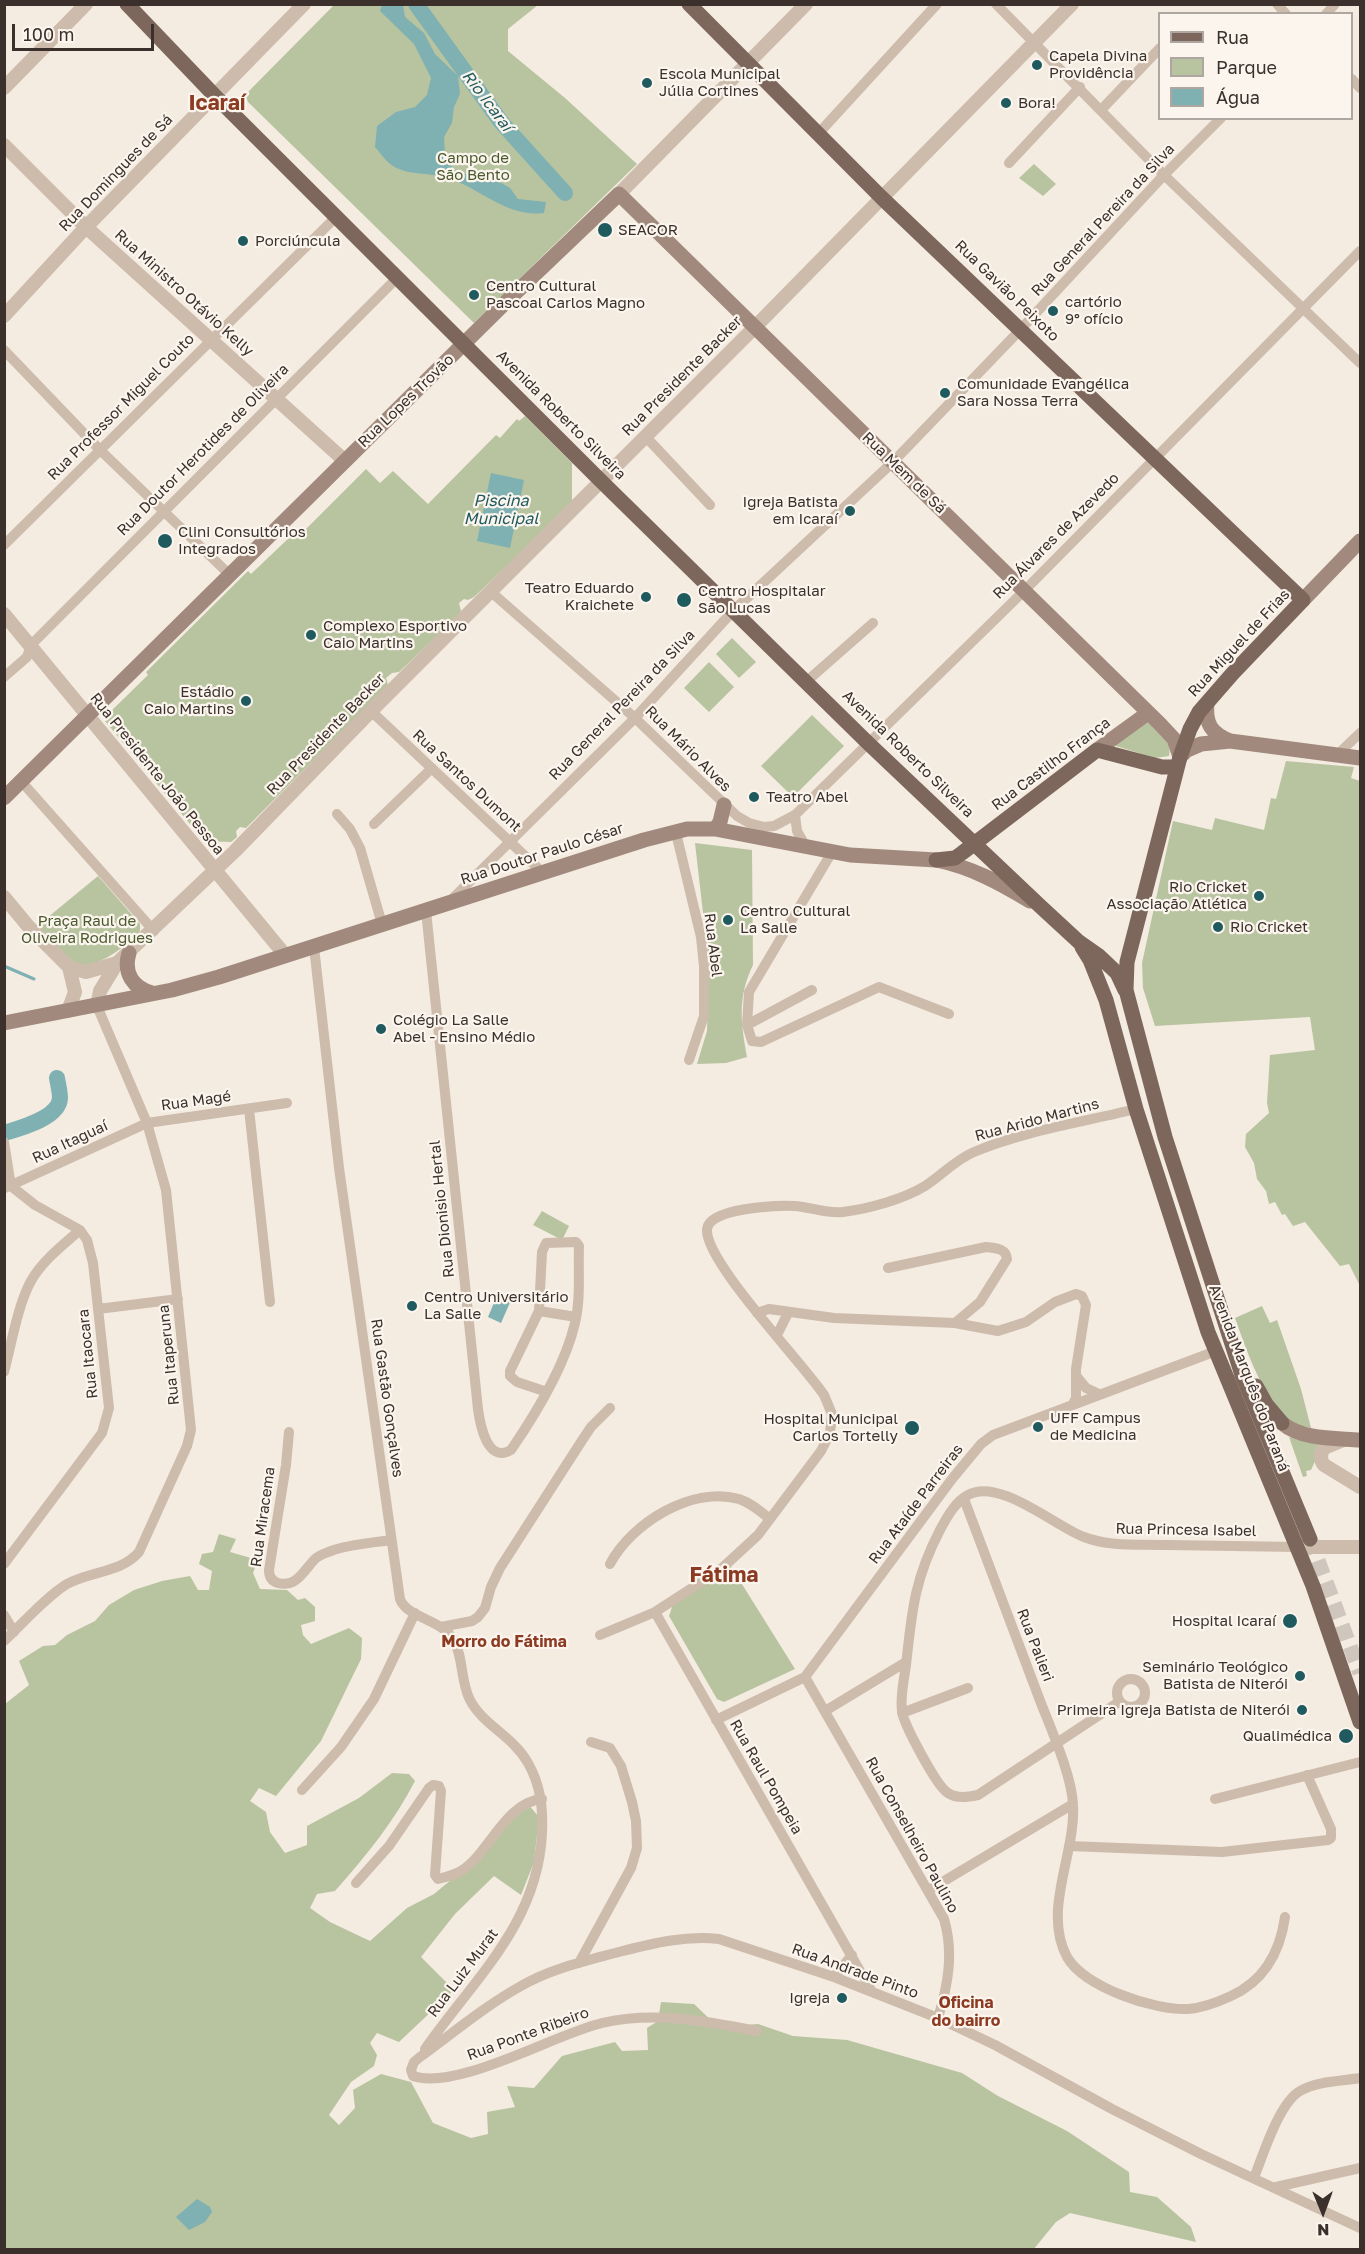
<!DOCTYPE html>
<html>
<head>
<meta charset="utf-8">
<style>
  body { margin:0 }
  #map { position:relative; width:1365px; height:2254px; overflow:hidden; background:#f4ebe1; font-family:"Golos Text",sans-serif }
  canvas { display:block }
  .frame { position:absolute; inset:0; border:6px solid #3b302b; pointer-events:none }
  .legend { position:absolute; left:1158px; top:12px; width:195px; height:108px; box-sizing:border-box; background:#fbf5ee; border:2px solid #aea6a0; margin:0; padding:8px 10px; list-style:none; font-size:18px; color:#3b302b }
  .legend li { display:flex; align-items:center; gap:12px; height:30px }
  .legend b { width:30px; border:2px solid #aea6a0 }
  .north { position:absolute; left:1293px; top:2182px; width:60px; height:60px; -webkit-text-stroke:4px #fbf5ee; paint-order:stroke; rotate:179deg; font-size:16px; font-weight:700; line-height:24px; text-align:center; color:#3b302b }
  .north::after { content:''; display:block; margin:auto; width:21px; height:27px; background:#3b302b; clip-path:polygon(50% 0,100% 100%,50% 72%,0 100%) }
  .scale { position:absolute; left:12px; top:24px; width:142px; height:27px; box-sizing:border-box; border:3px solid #3b302b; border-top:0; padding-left:8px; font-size:18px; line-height:21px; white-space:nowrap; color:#3b302b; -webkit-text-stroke:4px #fbf5ee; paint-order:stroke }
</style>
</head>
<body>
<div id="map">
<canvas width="1365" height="2254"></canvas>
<div class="frame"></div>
<ul class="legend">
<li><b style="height:8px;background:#7d675c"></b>Rua</li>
<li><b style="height:16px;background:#b8c4a0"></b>Parque</li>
<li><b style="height:16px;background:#7fb0b2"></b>Água</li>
</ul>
<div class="north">N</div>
<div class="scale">100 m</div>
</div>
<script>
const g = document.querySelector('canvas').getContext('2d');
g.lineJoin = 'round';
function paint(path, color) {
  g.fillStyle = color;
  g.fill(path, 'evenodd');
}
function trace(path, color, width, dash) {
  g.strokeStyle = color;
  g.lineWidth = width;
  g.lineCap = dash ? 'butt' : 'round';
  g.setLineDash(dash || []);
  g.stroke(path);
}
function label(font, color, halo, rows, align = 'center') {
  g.font = font + ' "Golos Text",sans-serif';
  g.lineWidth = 4.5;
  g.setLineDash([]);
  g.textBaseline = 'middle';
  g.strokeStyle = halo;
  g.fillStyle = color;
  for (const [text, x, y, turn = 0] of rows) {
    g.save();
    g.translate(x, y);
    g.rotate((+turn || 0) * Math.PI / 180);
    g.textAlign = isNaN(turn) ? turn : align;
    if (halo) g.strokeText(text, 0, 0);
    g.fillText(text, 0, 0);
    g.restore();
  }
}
const green = new Path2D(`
  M334 5H538L508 29V51L565 98 637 164 474 323 248 102 246 97 248 92Z
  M1034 164 1056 184 1043 196 1019 178Z
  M525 416 572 463V504L474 597 468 600 464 599 459 603 461 611 458 616 399 672 392 673 386 678 388 685 246 828 240 827 236 831 237 837 231 842 204 841 105 721V717L148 675 146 672 248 571 251 574 292 535 299 536 366 469 380 483 393 471 428 504 496 435 500 438 517 419 519 421Z
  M732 638 756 662 739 678 716 654Z
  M709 662 734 687 709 712 684 688Z
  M812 715 844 746 793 797 761 766Z
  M1148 722C1158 731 1173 741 1169 756L1155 758 1116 746V743Z
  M1286 761 1354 767 1351 778 1360 781V1286L1349 1264 1340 1266 1305 1222 1293 1226 1285 1214 1282 1215 1275 1202 1269 1204 1266 1191 1257 1179 1254 1163 1245 1147 1246 1134 1269 1113 1267 1103 1270 1055 1315 1050 1310 1017 1155 1026 1143 988 1142 963 1173 821 1212 830 1215 818 1264 830 1271 798 1276 799Z
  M695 843 752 850 753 965C737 998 741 1023 747 1057L726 1063 697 1064 707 1031 709 965Z
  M98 876 140 924V931C129 945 94 971 76 964L36 927Z
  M542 1211 569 1226 562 1240 533 1225Z
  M1262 1306 1270 1323 1277 1320 1301 1389 1311 1428C1306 1427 1299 1426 1294 1423 1265 1406 1246 1349 1235 1318Z
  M1289 1437 1299 1440 1324 1442 1311 1470 1306 1471 1307 1476 1303 1477Z
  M219 1534 236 1539 230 1552 258 1560 253 1573 260 1589 287 1590 298 1600 305 1598 315 1607V1621L301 1625 303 1635 311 1644 349 1628 362 1638 361 1659 321 1741 276 1796 259 1788 250 1801 266 1812 270 1832 285 1853 307 1845V1826L359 1798 392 1773 409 1774 415 1781C394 1822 365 1857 335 1891L317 1894 310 1908 330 1922 370 1941 407 1908 434 1894 481 1855 527 1803 539 1817 534 1862 521 1895 494 1876 455 1914 421 1957 454 1990 399 2042 377 2033 370 2043 377 2055 374 2066 351 2082 329 2115 339 2125 355 2108 353 2090 381 2074 411 2082 433 2123 471 2138 488 2134 487 2112 515 2107 507 2086 534 2088 562 2056 615 2042 622 2051 648 2050 647 2028 658 2021 661 2002 694 2004 715 2024 734 2026 758 2024 793 2036 847 2040 962 2073 998 2096 1067 2131 1129 2172 1130 2192 1157 2197 1191 2227 1196 2242 1070 2213 1056 2222 1033 2250H5V1704L29 1685 19 1661 43 1646 55 1645 67 1635 95 1621 109 1605 134 1590 162 1581 190 1576 198 1590H209L212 1571 199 1564 202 1554 213 1552Z
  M730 1565 795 1669 724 1702 717 1699 669 1616 675 1598Z`);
const water = new Path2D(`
  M382 5H403L405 17 424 33 435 54 458 76 460 94 454 107 452 123 444 137 445 156 454 170 475 177 494 179 510 188 518 199 546 202 544 213C507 218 479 187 445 177 430 173 413 175 399 169 388 165 382 155 375 147L377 126 396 112 415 107 427 95 431 78 414 44 380 11Z
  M491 473 524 480 510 548 477 541Z
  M499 1291 512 1298 501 1323 488 1317Z
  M197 2199 210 2207 212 2212 205 2222 189 2230 176 2217Z`);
const stream = new Path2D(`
  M4 966 34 979`);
const river = new Path2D(`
  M416 4 501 122 565 193
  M4 1133C21 1128 59 1118 60 1098 60 1092 58 1084 57 1078`);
const primaryTunnel = new Path2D(`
  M1310 1539 1360 1673`);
const minor = new Path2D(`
  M996 4 1164 175 1360 363
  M1277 4 1286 14
  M1326 14 1335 4
  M1352 79 1360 88
  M1101 110 1160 48
  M818 134 937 4
  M1009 163 1080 87
  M4 350 99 449 231 576
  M645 436 710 505
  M4 545 337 216
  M490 591 635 718 737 816 749 823 764 827 774 826 795 815 1024 591 1360 251
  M4 677 27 657 31 645 397 278
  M807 681 873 623
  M371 711 543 873
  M1337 755 1360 733
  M21 781 154 931
  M337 814 350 829 360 848 382 924
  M795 815 797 831 806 847
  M374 824 432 768
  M676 833 701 937 704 966V1016L689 1060
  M832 852 749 992 747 1025 752 1041 761 1042 879 987 949 1014
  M451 900 635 718 734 610 893 462 1020 330 1164 175 1221 118
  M426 911 478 1409C480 1424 487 1464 511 1450 535 1415 565 1366 575 1323 581 1298 578 1271 579 1246L576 1242 546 1243 542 1252 539 1311 510 1371V1376L517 1382 547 1392
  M314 947 339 1168 400 1599C407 1618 441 1619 453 1639 464 1657 460 1681 470 1700 483 1725 514 1737 528 1763 541 1786 543 1808 542 1833 538 1924 473 1980 425 2049
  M747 1025 812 990
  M249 1109 270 1302
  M4 1142 11 1186
  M5 1188 147 1123 287 1103
  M888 1268 986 1247C995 1248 1006 1248 1007 1259L980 1302 955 1323
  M98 1309 178 1299
  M539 1311 576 1317
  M757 1313 769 1309 834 1318 955 1323 998 1331 1026 1322 1055 1302 1076 1294 1082 1296 1086 1305 1076 1369V1398L1073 1404
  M777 1335 788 1313
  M4 1372C11 1346 18 1304 31 1281 42 1261 63 1245 80 1230
  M1077 1377 1086 1388 1099 1394
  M289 1432 286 1465 269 1570C269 1576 271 1581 278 1583 297 1588 304 1570 315 1559 319 1555 326 1553 331 1551 350 1544 372 1543 391 1540
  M964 1499C989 1565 1014 1631 1039 1698 1050 1727 1072 1775 1073 1805 1076 1854 1042 1910 1067 1957 1084 1987 1155 2011 1188 2009 1203 2008 1218 2002 1231 1996 1264 1981 1280 1952 1285 1917
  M4 1564 102 1433 109 1408 93 1263 87 1240 80 1230 35 1205 11 1186
  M610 1564C632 1523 691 1486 739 1499 751 1503 760 1511 770 1519
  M655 1612 872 1992
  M4 1615 14 1632
  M441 1627 472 1621 478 1617 485 1608 491 1587 500 1568 581 1442 591 1427 610 1408
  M600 1635 655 1612 720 1570 758 1535 821 1451 830 1433 832 1414 824 1395C803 1363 704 1261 707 1229 709 1208 777 1205 794 1206 811 1207 827 1214 843 1212 868 1209 904 1199 925 1186 942 1175 955 1160 974 1152 1024 1131 1083 1122 1136 1109
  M4 1641C22 1624 47 1596 67 1584 90 1571 121 1573 139 1552L187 1446 191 1430 166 1190 147 1123 97 1006
  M805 1677 944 1919C954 1953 948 1985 938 2018
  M1117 1693a14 14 0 1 1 28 0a14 14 0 1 1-28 0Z
  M1119 1702 978 1795C968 1797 957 1799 948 1793 937 1787 903 1723 902 1711 900 1696 904 1680 906 1665 912 1611 914 1580 940 1530 947 1517 955 1502 968 1495 999 1477 1056 1527 1084 1537 1110 1547 1139 1544 1165 1545 1209 1546 1253 1546 1298 1547
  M825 1711 906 1662
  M902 1713 968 1688
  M716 1720 805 1677 952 1479 981 1444 993 1435 1216 1351
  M302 1790 341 1747 374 1699 415 1613
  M1215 1799 1360 1762
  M1069 1846 1222 1852 1328 1840 1331 1838V1829L1307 1775
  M356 1883 389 1846 429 1788 433 1785 439 1786 441 1791 435 1875 438 1879C446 1877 455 1875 461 1871 490 1853 504 1803 542 1799
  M929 1890 1073 1804
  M579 1963 631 1868 637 1848 636 1821 632 1802 621 1766 610 1748 591 1742
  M834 1977 852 1955
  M757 2031C706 2021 653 2011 602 2023 555 2034 457 2091 413 2076L411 2070 414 2062 420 2057C453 2033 485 2006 521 1986 548 1970 581 1962 611 1954 647 1945 681 1935 719 1939L834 1977 938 2018 995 2045 1112 2109 1201 2154 1360 2228
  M1254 2178C1263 2155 1279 2103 1300 2091 1317 2081 1342 2081 1360 2078
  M1276 2187 1360 2168`);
const tertiary = new Path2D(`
  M4 88 86 4
  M4 145 86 227 345 461
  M619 194 806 4
  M4 316 86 227 304 4
  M4 614 285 955
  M4 897 28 926 69 967 75 992 68 1011
  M69 967 86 972 117 963
  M97 1006 100 991 117 963 235 851 371 711 755 327 1072 4
  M1343 1440 1324 1448C1320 1454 1320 1460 1324 1465L1360 1487
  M1298 1547H1360`);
const secondary = new Path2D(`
  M1303 600 1360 541
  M1207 703C1205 724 1211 733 1230 741
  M1097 750 1148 713
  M1180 757 1187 750 1201 744 1230 741 1360 758
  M4 798 508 300 619 194 1160 724 1174 739 1180 757
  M715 829 720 822 724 805
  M129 953C123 973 133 988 152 993
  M4 1023 172 990 219 977 644 840 687 829H715L850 855 936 860C971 867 1000 883 1030 901
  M1282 1423C1302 1440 1335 1438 1360 1440`);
const primary = new Path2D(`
  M127 4 215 96 600 480 868 743 1040 906 1079 942 1099 956 1117 973 1125 990
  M689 4 882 198 1303 600 1233 673 1199 712 1190 729 1180 757 1127 962 1126 990 1165 1137 1242 1375 1310 1539
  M936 860 955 858 962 853 1097 750 1162 767H1177
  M1082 947 1090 960 1106 1000 1136 1109 1208 1332 1313 1586 1360 1722
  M1256 1386 1266 1404 1282 1423`);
const markers = [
  [1037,65,6,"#1f5a5e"],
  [647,83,6,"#1f5a5e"],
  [1006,103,6,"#1f5a5e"],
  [605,230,8,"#1f5a5e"],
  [243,241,6,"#1f5a5e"],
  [474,295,6,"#1f5a5e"],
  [1053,311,6,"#1f5a5e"],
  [945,393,6,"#1f5a5e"],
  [850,511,6,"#1f5a5e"],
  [165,541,8,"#1f5a5e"],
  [646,597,6,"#1f5a5e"],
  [684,600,8,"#1f5a5e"],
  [311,635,6,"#1f5a5e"],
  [246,701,6,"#1f5a5e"],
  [754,797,6,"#1f5a5e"],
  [1259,896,6,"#1f5a5e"],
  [728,920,6,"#1f5a5e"],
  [1218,927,6,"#1f5a5e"],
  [381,1029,6,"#1f5a5e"],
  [412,1306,6,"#1f5a5e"],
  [1038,1427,6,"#1f5a5e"],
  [912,1428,8,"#1f5a5e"],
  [1290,1621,8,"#1f5a5e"],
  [1300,1676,6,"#1f5a5e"],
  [1302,1710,6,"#1f5a5e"],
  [1346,1736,8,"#1f5a5e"],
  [842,1998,6,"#1f5a5e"]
];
const poiNames = [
  ["Capela Divina",1049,56],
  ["Providência",1049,73],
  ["Escola Municipal",659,74],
  ["Júlia Cortines",659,91],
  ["Bora!",1018,103],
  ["SEACOR",618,230],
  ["Porciúncula",255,241],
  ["Centro Cultural",486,286],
  ["Pascoal Carlos Magno",486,303],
  ["cartório",1065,302],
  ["9° ofício",1065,319],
  ["Comunidade Evangélica",957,384],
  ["Sara Nossa Terra",957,401],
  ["Igreja Batista",838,502,"right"],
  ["em Icaraí",838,519,"right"],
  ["Clini Consultórios",178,532],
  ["Integrados",178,549],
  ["Teatro Eduardo",634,588,"right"],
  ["Kraichete",634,605,"right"],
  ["Centro Hospitalar",698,591],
  ["São Lucas",698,608],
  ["Complexo Esportivo",323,626],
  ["Caio Martins",323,643],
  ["Estádio",234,692,"right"],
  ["Caio Martins",234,709,"right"],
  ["Teatro Abel",766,797],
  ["Rio Cricket",1247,887,"right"],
  ["Associação Atlética",1247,904,"right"],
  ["Centro Cultural",740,911],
  ["La Salle",740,928],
  ["Rio Cricket",1230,927],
  ["Colégio La Salle",393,1020],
  ["Abel - Ensino Médio",393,1037],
  ["Centro Universitário",424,1297],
  ["La Salle",424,1314],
  ["UFF Campus",1050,1418],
  ["de Medicina",1050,1435],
  ["Hospital Municipal",898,1419,"right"],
  ["Carlos Tortelly",898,1436,"right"],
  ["Hospital Icaraí",1276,1621,"right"],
  ["Seminário Teológico",1288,1667,"right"],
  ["Batista de Niterói",1288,1684,"right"],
  ["Primeira Igreja Batista de Niterói",1290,1710,"right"],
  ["Qualimédica",1332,1736,"right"],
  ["Igreja",830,1998,"right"]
];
const parkNames = [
  ["Campo de",473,158],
  ["São Bento",473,175],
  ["Praça Raul de",87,921],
  ["Oliveira Rodrigues",87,938]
];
const streetNames = [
  ["Rua Domingues de Sá",116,173,-46],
  ["Rua General Pereira da Silva",1103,220,-47],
  ["Rua Gavião Peixoto",1007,291,44],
  ["Rua Ministro Otávio Kelly",184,293,42],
  ["Rua Presidente Backer",682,376,-45],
  ["Rua Lopes Trovão",406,401,-44],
  ["Rua Professor Miguel Couto",121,407,-45],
  ["Avenida Roberto Silveira",561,415,45],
  ["Rua Doutor Herotides de Oliveira",203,450,-45],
  ["Rua Mem de Sá",904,473,44],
  ["Rua Álvares de Azevedo",1056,536,-45],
  ["Rua Miguel de Frias",1239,643,-47],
  ["Rua General Pereira da Silva",622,705,-46],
  ["Rua Presidente Backer",326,734,-46],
  ["Rua Mário Alves",688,749,45],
  ["Avenida Roberto Silveira",908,754,44],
  ["Rua Castilho França",1051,764,-37],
  ["Rua Presidente João Pessoa",157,774,51],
  ["Rua Santos Dumont",467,781,43],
  ["Rua Doutor Paulo César",542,854,-18],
  ["Rua Abel",713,945,83],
  ["Rua Magé",196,1101,-8],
  ["Rua Arido Martins",1037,1120,-15],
  ["Rua Itaguaí",70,1142,-25],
  ["Rua Dionisio Hertal",442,1209,-96],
  ["Rua Itaocara",88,1354,-96],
  ["Rua Itaperuna",169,1355,-96],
  ["Avenida Marquês do Paraná",1249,1378,69],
  ["Rua Gastão Gonçalves",387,1398,82],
  ["Rua Ataíde Parreiras",916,1504,-53],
  ["Rua Miracema",263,1517,-82],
  ["Rua Princesa Isabel",1186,1530,1],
  ["Rua Palieri",1035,1645,69],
  ["Rua Raul Pompeia",766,1777,60],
  ["Rua Conselheiro Paulino",912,1835,61],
  ["Rua Andrade Pinto",855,1971,20],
  ["Rua Luiz Murat",463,1973,-53],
  ["Rua Ponte Ribeiro",528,2034,-20]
];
const waterNames = [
  ["Rio Icaraí",487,101,53],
  ["Piscina",501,501],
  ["Municipal",501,519]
];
const neighbourhoodNames = [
  ["Morro do Fátima",504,1642],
  ["Oficina",966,2003],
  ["do bairro",966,2021]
];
const districtNames = [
  ["Icaraí",217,103],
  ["Fátima",724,1575]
];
paint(green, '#b8c4a0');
paint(water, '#7fb0b2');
trace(stream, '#7fb0b2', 3);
trace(river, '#7fb0b2', 16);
trace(primaryTunnel, '#cfc6bd', 15, [15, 8]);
trace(minor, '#cdbbac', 10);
trace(tertiary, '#cdbbac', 14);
trace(secondary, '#a18a7d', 15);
trace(primary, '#7d675c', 15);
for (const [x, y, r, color] of markers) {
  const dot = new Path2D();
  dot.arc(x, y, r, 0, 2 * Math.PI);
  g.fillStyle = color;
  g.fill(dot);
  trace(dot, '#fbf5ee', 2);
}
label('15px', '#3b302b', '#fbf5ee', poiNames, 'left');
label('15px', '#4a5a2e', '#fbf5ee', parkNames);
label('15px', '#3b302b', '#fbf5ee', streetNames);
label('italic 16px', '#1f5a5e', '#fbf5ee', waterNames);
label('bold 16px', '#8c3b22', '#fbf5ee', neighbourhoodNames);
label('bold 21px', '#8c3b22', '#fbf5ee', districtNames);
</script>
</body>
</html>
